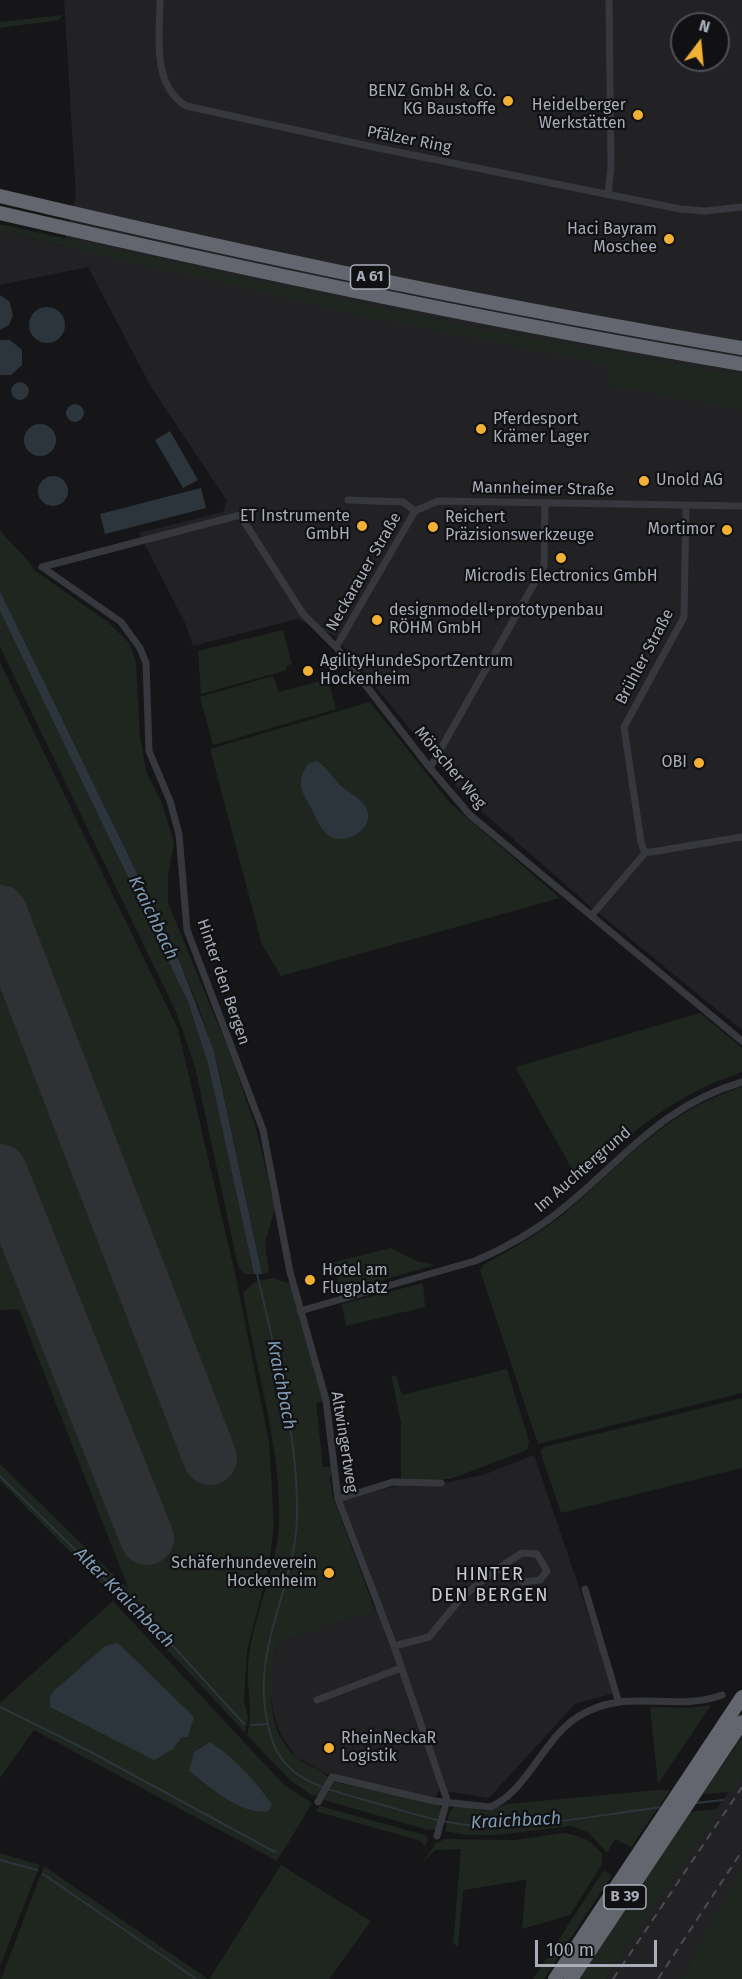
<!DOCTYPE html>
<html>
<head>
<meta charset="utf-8">
<style>
  body { margin:0 }
  #map { position:relative; width:742px; height:1979px; overflow:hidden; background:#161618; font-family:"Fira Sans",sans-serif }
  canvas { display:block }
  .north { position:absolute; left:670px; top:12px; width:60px; height:60px; box-sizing:border-box; background:#111113; border:2px solid #4d4f55; border-radius:50%; rotate:16deg; font-size:16px; font-weight:700; line-height:24px; text-align:center; color:#a8adb8 }
  .north::after { content:''; display:block; margin:auto; width:21px; height:27px; background:#f2b134; clip-path:polygon(50% 0,100% 100%,50% 72%,0 100%) }
  .scale { position:absolute; left:535px; top:1940px; width:122px; height:27px; box-sizing:border-box; border:3px solid #a8adb8; border-top:0; padding-left:8px; font-size:18px; line-height:21px; white-space:nowrap; color:#a8adb8; -webkit-text-stroke:4px #111113; paint-order:stroke }
</style>
</head>
<body>
<div id="map">
<canvas width="742" height="1979"></canvas>
<div class="north">N</div>
<div class="scale">100 m</div>
</div>
<script>
const g = document.querySelector('canvas').getContext('2d');
g.lineJoin = 'round';
function paint(path, color) {
  g.fillStyle = color;
  g.fill(path, 'evenodd');
}
function trace(path, color, width, dash) {
  g.strokeStyle = color;
  g.lineWidth = width;
  g.lineCap = dash ? 'butt' : 'round';
  g.setLineDash(dash || []);
  g.stroke(path);
}
function label(font, color, halo, rows, align = 'center') {
  g.font = font + ' "Fira Sans",sans-serif';
  g.lineWidth = 4.5;
  g.setLineDash([]);
  g.textBaseline = 'middle';
  g.strokeStyle = halo;
  g.fillStyle = color;
  for (const [text, x, y, turn = 0] of rows) {
    g.save();
    g.translate(x, y);
    g.rotate((+turn || 0) * Math.PI / 180);
    g.textAlign = isNaN(turn) ? turn : align;
    if (halo) g.strokeText(text, 0, 0);
    g.fillText(text, 0, 0);
    g.restore();
  }
}
const built = new Path2D(`
  M64 0H742V1030L591 907 463 795 335 636 297 619 193 646 186 625 139 533 223 512 227 501 151 387 88 267 0 285V231L63 246 76 195ZM682 24H718V60H682Z
  M534 1455 615 1693 575 1704 489 1798 439 1790 435 1799 325 1773 296 1757 281 1735 273 1713 270 1685 277 1643 379 1608 341 1499 406 1484H439L483 1475Z
  M742 1778V1869L682 1979H606L710 1823 708 1821 730 1790 733 1791Z`);
const green = new Path2D(`
  M63 15 59 20 0 28V22Z
  M0 224 454 324 742 376V410L610 385 605 364 364 316 0 231Z
  M0 530C10 544 27 556 34 570L108 622 130 644 136 663 140 736 146 771 162 803 174 843 168 876V903L230 1053 256 1128 275 1209 265 1243 269 1272 262 1274 217 1063 199 1008 179 960 0 591Z
  M0 611 188 1002 208 1064 254 1274H244L238 1266 195 1067 177 1014 0 647Z
  M283 630 292 664 286 666 287 670 201 694 198 651Z
  M0 662 178 1029 236 1278 269 1442 274 1524 269 1564 247 1651 244 1700 248 1718 245 1733 184 1667 0 1481V1464L129 1590 19 1309 0 1310Z
  M273 676 279 692 328 679 336 709 213 745 200 697Z
  M370 702 450 803 560 898 281 976 262 945 210 749Z
  M700 1013 742 1048V1072C672 1096 631 1132 579 1182L515 1067Z
  M742 1087V1393L538 1444 480 1270 483 1265C510 1250 537 1235 561 1216 621 1166 664 1111 742 1087Z
  M391 1248 416 1261 435 1265 340 1292 334 1262Z
  M274 1278 290 1284 323 1401 316 1403 323 1467H332L330 1480 333 1497 375 1610 277 1643C270 1680 263 1729 296 1757 305 1766 319 1767 328 1777L318 1795 313 1796 291 1781 247 1735C254 1711 246 1687 248 1663 253 1616 276 1573 279 1525 282 1447 255 1369 243 1292L256 1281Z
  M423 1283 425 1307 346 1326 342 1304Z
  M507 1369 529 1441 527 1450 450 1479 401 1480V1423L391 1375 396 1376 402 1395Z
  M742 1398V1468L561 1513 540 1451 544 1447Z
  M113 1601 284 1785 312 1803 277 1861 34 1730 0 1778V1703Z
  M711 1705 658 1784 650 1707 688 1708Z
  M742 1737V1778L733 1792 703 1794Z
  M330 1781 439 1804 441 1809 436 1829 428 1830 324 1800Z
  M657 1790H670L631 1847 615 1839 607 1853 588 1832 571 1826 496 1835H465L445 1831 450 1811 456 1806 486 1811 508 1804Z
  M320 1806 425 1835 428 1838 425 1847 421 1841 315 1811Z
  M717 1809 709 1821 711 1823 606 1979H580L690 1812Z
  M563 1833C581 1836 591 1840 602 1854V1864L570 1915 522 1929 526 1880 463 1890 458 1946 453 1944 461 1849 435 1850 422 1863 436 1843 445 1839 515 1840Z
  M0 1853 40 1865 0 1966Z
  M281 1865 371 1921 329 1979H212L210 1978Z
  M44 1866 208 1979H1Z
  M742 1869V1979H682L734 1882Z
  M604 1870 612 1875 544 1979H533Z`);
const water = new Path2D(`
  M0 295 9 301 13 315 9 325 0 330Z
  M29 325a18 18 0 1 1 36 0a18 18 0 1 1-36 0Z
  M0 340H10L22 350V365L11 375H0Z
  M11 391a9 9 0 1 1 18 0a9 9 0 1 1-18 0Z
  M66 413a9 9 0 1 1 18 0a9 9 0 1 1-18 0Z
  M24 440a16 16 0 1 1 32 0a16 16 0 1 1-32 0Z
  M170 431 198 480 183 488 155 440Z
  M38 491a15 15 0 1 1 30 0a15 15 0 1 1-30 0Z
  M201 488 206 508 105 534 100 514Z
  M0 591 179 960 214 1051 262 1274H254L208 1064 188 1002 0 611Z
  M317 761C327 768 331 775 339 784 348 793 365 799 368 813 371 832 343 846 328 835 319 828 316 818 311 808 301 789 295 783 309 763Z
  M118 1643 194 1717 188 1737H182L173 1749 154 1760 50 1707V1696L55 1690 105 1646Z
  M210 1742C235 1758 255 1780 272 1805L268 1811C241 1816 209 1786 189 1771L194 1752Z`);
const stream = new Path2D(`
  M257 1273C275 1354 299 1436 297 1519 295 1579 260 1637 264 1697 270 1777 304 1783 372 1802 408 1812 445 1825 483 1826 541 1827 605 1814 663 1807
  M0 1476 175 1648 244 1724
  M0 1707 89 1751 275 1852
  M252 1725 268 1724
  M696 1803 723 1800
  M0 1860 37 1870
  M43 1874 196 1979`);
const runway = new Path2D(`
  M0 912 210 1458
  M0 1171 147 1538`);
const street = new Path2D(`
  M160 0C160 35 151 84 186 106L378 148 680 209 705 211 742 207
  M608 195 611 166 609 0
  M348 500 403 502 415 511 438 501 742 506
  M42 567 121 622 140 648 146 663 149 751 170 801 179 834 187 930 263 1130 290 1272 326 1400 338 1499 394 1646 447 1800
  M42 567 240 515 303 614 336 647 430 768 470 815 742 1041
  M336 647 415 511
  M430 768 544 566 545 503
  M645 853 641 842 624 727 684 617 686 506
  M592 915 645 853 742 837
  M300 1311 475 1261C505 1248 535 1231 561 1210 622 1161 662 1105 742 1082
  M338 1499 393 1482 441 1483
  M585 1589 618 1700
  M394 1646 429 1637 462 1597 497 1569 522 1553 537 1554 547 1571 540 1580 523 1582 507 1570 497 1569
  M317 1700 401 1668
  M318 1802 332 1777 434 1801 490 1807C527 1792 544 1737 579 1716 629 1686 671 1713 722 1695
  M437 1836 447 1800`);
const highway = new Path2D(`
  M0 196C245 254 493 306 742 348
  M0 213C246 270 493 322 742 364
  M555 1979 742 1697
  M571 1979 742 1722`);
const rail = new Path2D(`
  M613 1979 742 1787
  M658 1979 742 1851`);
const markers = [
  [508,101,6,"#f2b134"],
  [638,115,6,"#f2b134"],
  [669,239,6,"#f2b134"],
  [481,429,6,"#f2b134"],
  [644,481,6,"#f2b134"],
  [362,526,6,"#f2b134"],
  [433,527,6,"#f2b134"],
  [727,530,6,"#f2b134"],
  [561,558,6,"#f2b134"],
  [377,620,6,"#f2b134"],
  [308,671,6,"#f2b134"],
  [699,763,6,"#f2b134"],
  [310,1280,6,"#f2b134"],
  [329,1573,6,"#f2b134"],
  [329,1748,6,"#f2b134"]
];
const shields = [
  [370,277,39],
  [625,1897,42]
];
const shieldNames = [
  ["A 61",370,277],
  ["B 39",625,1897]
];
const poiNames = [
  ["BENZ GmbH & Co.",496,92],
  ["KG Baustoffe",496,110],
  ["Heidelberger",626,106],
  ["Werkstätten",626,124],
  ["Haci Bayram",657,230],
  ["Moschee",657,248],
  ["Pferdesport",493,420,"left"],
  ["Krämer Lager",493,438,"left"],
  ["Unold AG",656,481,"left"],
  ["ET Instrumente",350,517],
  ["GmbH",350,535],
  ["Reichert",445,518,"left"],
  ["Präzisionswerkzeuge",445,536,"left"],
  ["Mortimor",715,530],
  ["Microdis Electronics GmbH",561,577,"center"],
  ["designmodell+prototypenbau",389,611,"left"],
  ["RÖHM GmbH",389,629,"left"],
  ["AgilityHundeSportZentrum",320,662,"left"],
  ["Hockenheim",320,680,"left"],
  ["OBI",687,763],
  ["Hotel am",322,1271,"left"],
  ["Flugplatz",322,1289,"left"],
  ["Schäferhundeverein",317,1564],
  ["Hockenheim",317,1582],
  ["RheinNeckaR",341,1739,"left"],
  ["Logistik",341,1757,"left"]
];
const streetNames = [
  ["Pfälzer Ring",409,140,11],
  ["Mannheimer Straße",543,489,1],
  ["Neckarauer Straße",364,572,-60],
  ["Brühler Straße",645,657,-62],
  ["Mörscher Weg",450,768,50],
  ["Hinter den Bergen",223,982,71],
  ["Im Auchtergrund",583,1170,-41],
  ["Altwingertweg",344,1442,81]
];
const waterNames = [
  ["Kraichbach",153,918,64],
  ["Kraichbach",281,1385,79],
  ["Alter Kraichbach",124,1598,45],
  ["Kraichbach",516,1821,-3]
];
const neighbourhoodNames = [
  ["HINTER",490,1575],
  ["DEN BERGEN",490,1596]
];
paint(built, '#222225');
paint(green, '#1e261f');
paint(water, '#2c353c');
trace(stream, '#2c353c', 2);
trace(runway, '#303135', 54);
trace(street, '#37383d', 7);
trace(highway, '#63666e', 14);
trace(rail, '#4a4c52', 2, [8, 6]);
for (const [x, y, r, color] of markers) {
  const dot = new Path2D();
  dot.arc(x, y, r, 0, 2 * Math.PI);
  g.fillStyle = color;
  g.fill(dot);
  trace(dot, '#111113', 2);
}
for (const [x, y, w] of shields) {
  const box = new Path2D();
  box.roundRect(x - w / 2, y - 12, w, 24, 4.5);
  g.fillStyle = '#111113';
  g.fill(box);
  trace(box, '#a8adb8', 1.5);
}
label('bold 15px', '#a8adb8', null, shieldNames);
label('16px', '#a8adb8', '#111113', poiNames, 'right');
label('16px', '#a8adb8', '#111113', streetNames);
label('italic 18px', '#7f9bb3', '#111113', waterNames);
g.letterSpacing = '1.5px';
label('18px', '#c9ccd4', '#111113', neighbourhoodNames);
g.letterSpacing = '0px';
</script>
</body>
</html>
